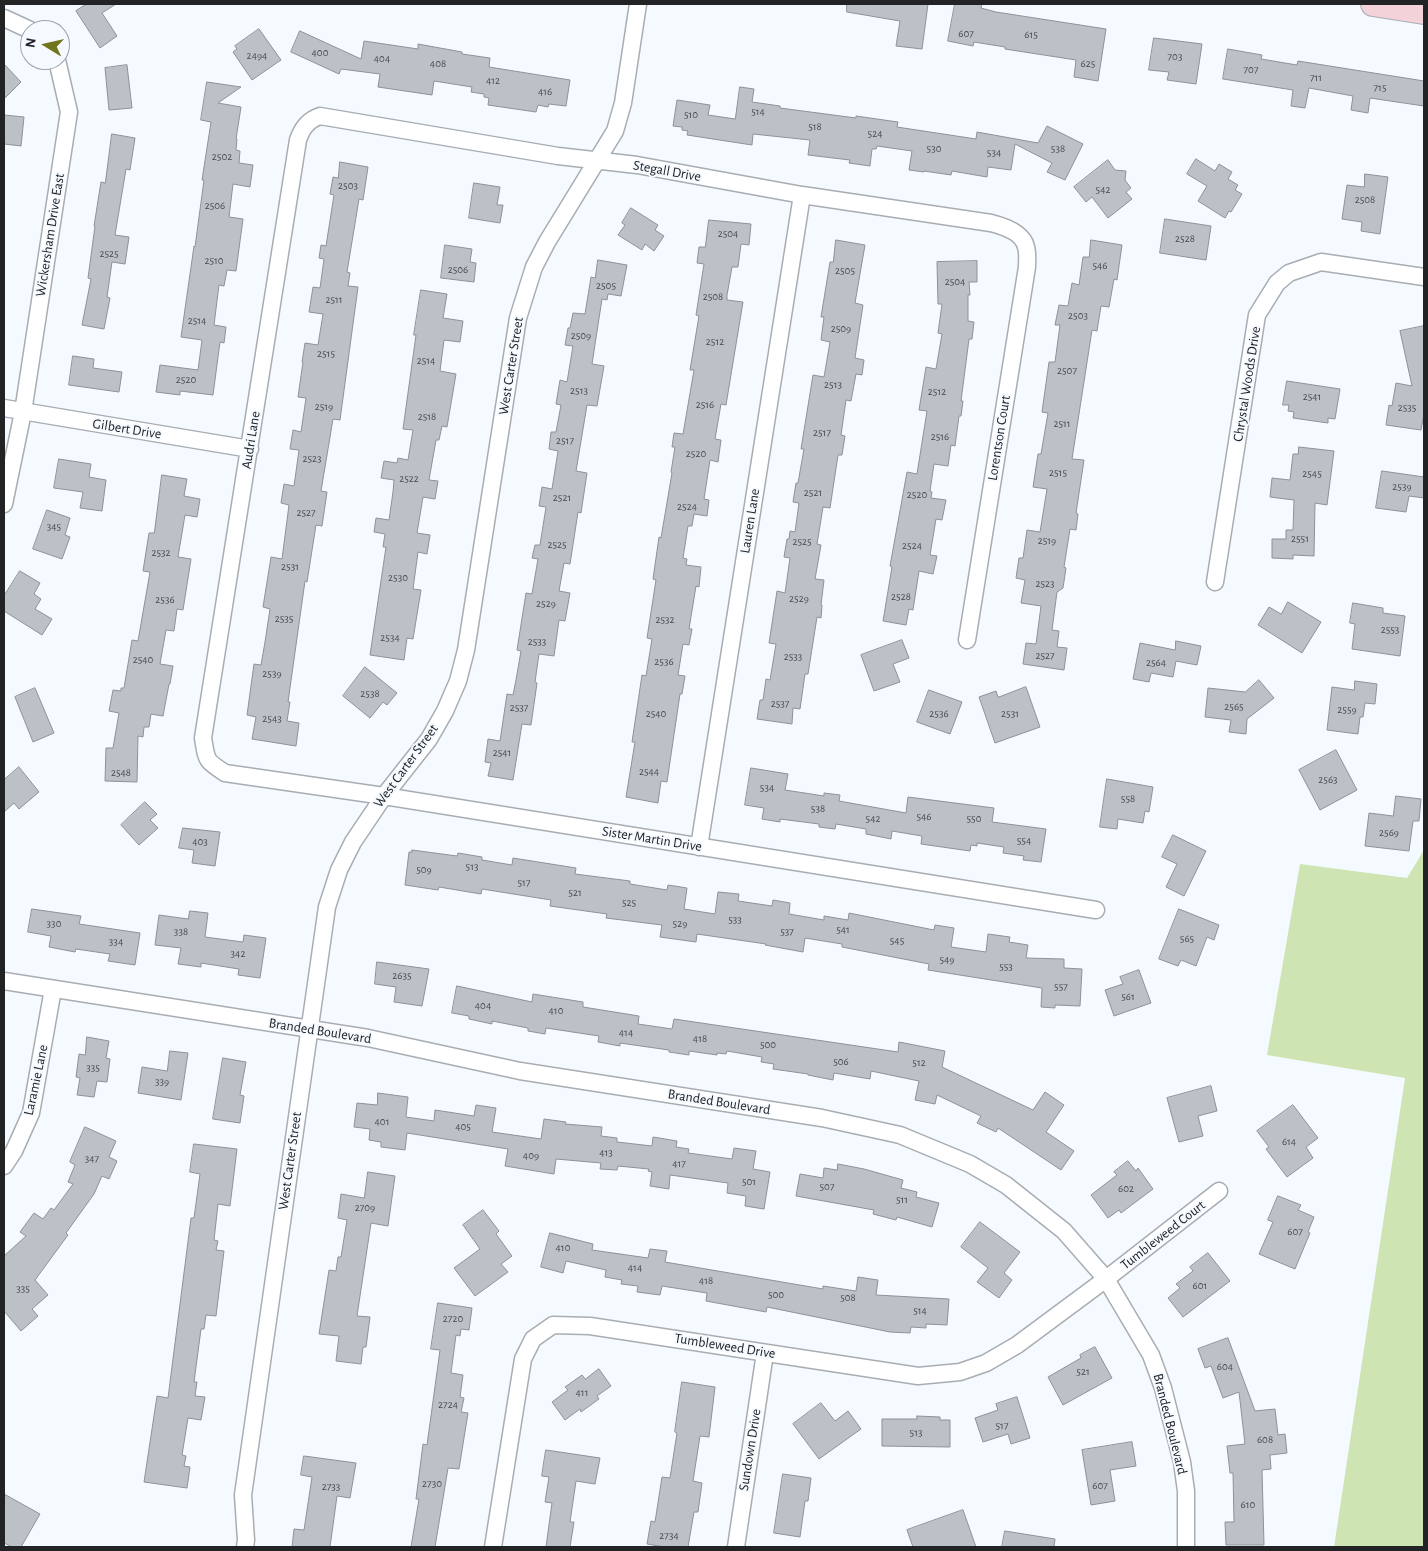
<!DOCTYPE html>
<html>
<head>
<meta charset="utf-8">
<style>
  body { margin:0 }
  #map { position:relative; width:1428px; height:1551px; overflow:hidden; background:#f4faff; font-family:"Alegreya Sans",sans-serif }
  canvas { display:block }
  .frame { position:absolute; inset:0; border:5px solid #212325; pointer-events:none }
  .north { position:absolute; left:20px; top:20px; width:50px; height:50px; box-sizing:border-box; background:#f4faff; border:1px solid #a0a4a8; border-radius:50%; rotate:279deg; font-size:14px; font-weight:700; line-height:20px; text-align:center; color:#212325 }
  .north::after { content:''; display:block; margin:auto; width:18px; height:22px; background:#71761e; clip-path:polygon(50% 0,100% 100%,50% 72%,0 100%) }
</style>
</head>
<body>
<div id="map">
<canvas width="1428" height="1551"></canvas>
<div class="frame"></div>
<div class="north">N</div>
</div>
<script>
const g = document.querySelector('canvas').getContext('2d');
g.lineJoin = 'round';
function paint(path, color) {
  g.fillStyle = color;
  g.fill(path, 'evenodd');
}
function trace(path, color, width, dash) {
  g.strokeStyle = color;
  g.lineWidth = width;
  g.lineCap = dash ? 'butt' : 'round';
  g.setLineDash(dash || []);
  g.stroke(path);
}
function label(font, color, halo, rows, align = 'center') {
  g.font = font + ' "Alegreya Sans",sans-serif';
  g.lineWidth = 4;
  g.setLineDash([]);
  g.textBaseline = 'middle';
  g.strokeStyle = halo;
  g.fillStyle = color;
  for (const [text, x, y, turn = 0] of rows) {
    g.save();
    g.translate(x, y);
    g.rotate((+turn || 0) * Math.PI / 180);
    g.textAlign = isNaN(turn) ? turn : align;
    if (halo) g.strokeText(text, 0, 0);
    g.fillText(text, 0, 0);
    g.restore();
  }
}
const green = new Path2D(`
  M1424 850V1547H1334L1405 1078 1267 1055 1300 864 1407 878Z`);
const building = new Path2D(`
  M87 4H116L102 13 117 36 100 48 76 11Z
  M847 4H928L922 49 896 46 900 21 847 12Z
  M955 4H982L981 8 996 12 1106 29 1098 81 1074 77 1076 60 1005 49V47L974 42 973 46 948 41Z
  M259 29 281 60 252 80 233 52 237 49 235 46Z
  M300 31 361 59 364 41 418 49V44L462 52V54L490 58 489 67 570 80 566 106 549 104 548 107 538 105 536 112 488 105 489 98 484 97V94L471 92 472 87 434 81 432 95 378 87 380 74 341 69 339 74 291 52Z
  M1154 38 1202 44 1196 84 1167 80 1169 72 1149 70Z
  M1228 49 1262 55 1261 59 1297 65 1298 61 1424 81V106L1370 98 1368 113 1351 110 1353 96 1309 88 1305 108 1291 106 1293 90 1223 79Z
  M4 64 21 82 4 99Z
  M127 65 132 108 109 110 105 68Z
  M207 82 241 87 218 103 241 107 236 139H237L236 150 240 151 239 163 253 165 250 187 233 184 229 217 243 219 236 271 227 270 224 286 219 285 214 325 226 327 224 343 220 342 213 395 180 391V395L156 392 160 365 198 370 202 340 181 337 194 246 195 247 204 180H202L211 122 201 120Z
  M740 87 754 89 752 102 780 106V108L856 118V116L898 122 897 127 976 139 977 132 1038 143 1047 126 1083 144 1065 180 1047 172 1052 163 1015 144 1011 170 988 167 987 177 952 171 951 175 924 171V172L909 170 912 151 877 146 876 149H872L870 166 849 163 850 160 808 155 810 140 753 134 752 145 687 135 688 131 682 130V127L673 126 677 100 710 105 708 115 735 119Z
  M4 115 24 117 21 146 4 144Z
  M112 134 135 138 130 170 126 169 115 235 129 237 125 264 112 262 107 297 110 298 104 329 82 325 91 279 88 278 95 226H94L101 182 105 183Z
  M1196 159 1215 171 1219 164 1232 172 1228 179 1238 185 1235 190 1242 194 1231 212 1229 211 1225 218 1198 201 1207 186 1187 174Z
  M1108 160 1115 170 1126 171 1125 180 1131 188 1126 192 1132 199 1108 218 1092 197 1086 202 1074 187Z
  M340 162 368 167 363 200 359 199 347 272 350 273 348 286 358 287 340 420 333 419 321 491 327 492 322 526 316 525 307 582 305 581 288 702H290L287 721 299 723 296 746 252 739 256 717 247 715 254 664 261 665 265 642 270 609 263 607 271 557 282 559 289 505 281 503 284 484 294 486 299 450 290 449 293 430 301 432 306 398 298 397 303 362H302L305 343 318 345 323 314 309 312 313 287 320 288 324 259 319 258 321 245 326 246 334 195 330 194 333 177 338 178Z
  M1365 174 1388 177 1380 234 1361 231 1362 222 1342 219 1347 185 1364 187Z
  M474 183 500 187 497 205H503L500 223 469 218Z
  M631 208 658 225 655 230 664 236 654 251 645 244 642 250 618 235 625 225 622 223Z
  M1165 219 1211 226 1206 260 1160 253Z
  M709 220 751 224 749 245 741 244 738 267H732L727 295V300L743 302 726 405 721 404 715 439 721 440 718 462 710 460 704 499 709 500 707 516 694 514 692 526H688L683 558 687 559 686 565 701 567 699 587 696 586 689 629H692L689 645 683 644 678 675 685 676 682 694H680L667 782 661 781 658 803 626 797 635 742H632L642 675 646 676 652 639 647 638 656 580 653 579 659 537 661 538 672 473 671 472 675 447H672L674 433 683 434 694 370H690L699 316 696 315 704 264 697 263 699 247H705Z
  M836 240 865 245 855 303 863 305 855 358 864 360 862 375 856 374 851 401 846 400 841 435 845 436 842 455H838L830 508 823 507 817 544 821 545 815 579 824 580 821 605H822L821 618 817 617 808 674H805L800 709 793 708 792 724 757 719 760 700H763L766 679 770 680 776 644 769 643 777 591 785 593 790 558 784 557 787 539H789L790 531 795 532 799 503 793 502 796 483H798L804 449H801L813 375 824 377 830 342 821 340 824 317H821L830 262H833Z
  M1091 240 1122 245 1117 280 1114 279 1109 307 1101 306 1097 331 1092 330 1072 459 1084 460 1076 513 1078 514 1076 530 1070 529 1064 567 1066 568 1063 588 1057 592 1052 630 1059 631 1057 647 1067 648 1064 670 1023 664 1026 643 1036 644 1041 606 1021 603 1025 580 1016 578 1019 558H1023L1027 530 1040 532 1047 489 1033 487 1038 454H1041L1048 413 1042 412 1049 362H1055L1060 325H1055L1059 305 1068 306 1072 283 1079 285 1083 257H1089Z
  M445 245 472 249 470 262 476 263 474 282 441 278Z
  M598 260 627 265 621 296 608 294 607 300 602 299 592 364 604 366 597 406 587 405 576 471 587 473 581 513 578 512 570 564 564 563 559 591 570 593 565 621 559 620 554 656 539 654 535 682 537 683 531 725 522 724 513 780 488 776 491 763 485 762 488 739 500 741 507 694 513 695 516 680 521 651 517 650 526 593 532 594 538 559 532 558 535 545H540L546 507 539 506 542 487 552 489 558 451 549 449 551 432H556L561 405 556 404 560 380 567 382 573 346 565 345 568 328H570L573 313 585 314 591 277 595 278Z
  M977 261V282H969L970 295H968V321L974 322 972 339H969L961 401H963L961 416H959L955 446 951 445 948 466 934 464 930 491 932 492 931 498 946 500 942 520 936 519 930 555 937 556 933 574 919 571 913 610 909 609 906 625 883 621 892 567 890 566 907 472 917 474 927 411 919 410 926 367 936 369 942 334 938 333 942 304H938L937 262Z
  M421 290 447 294 443 318 463 321 460 342 444 340 440 371 456 374 447 427 442 426 439 440H436L429 480 438 481 435 499 423 497 417 533 430 535 427 554 418 552 413 589 421 590 413 639 407 638 404 660 370 655 386 547H383L385 534 374 532 376 518 389 520 393 492 394 480 381 478 384 461 397 463 398 458 408 460 413 430 403 429 416 335H414Z
  M1424 326V414L1421 430 1386 425 1389 405 1392 406 1396 383 1412 386 1400 331Z
  M73 356 94 359 93 368 122 372 119 392 69 385Z
  M1287 381 1340 389 1335 419 1328 418V423L1293 418 1294 412 1288 411 1289 405H1283Z
  M1299 447 1334 451 1327 505 1315 503 1314 556 1293 555V559L1272 558V539H1286V530H1293L1294 500 1270 497 1272 478 1290 480 1293 454H1298Z
  M59 459 91 464 89 477 106 480 102 511 80 508 83 492 54 488Z
  M1382 471 1424 477V498L1409 496 1406 512 1376 508Z
  M162 475 187 479 184 496 200 499 197 517 185 515 178 557 191 559 183 610 177 609 174 631 166 630 160 664 173 666 170 684H169L163 716 151 714 149 727H144L143 737 138 736 137 782 105 781 106 748H113L119 713 109 711 113 690 121 691V688H124L132 640 138 641 150 572 143 571 149 533H154Z
  M47 510 70 518 65 535 70 537 62 559 33 549Z
  M20 571 40 583 34 594 41 599 35 609 52 619 42 635 4 611V596Z
  M1288 602 1321 622 1302 653 1258 625 1269 607 1281 614Z
  M1353 603 1383 608V613L1405 616 1400 656 1352 649 1355 624 1350 623Z
  M902 640 909 658 893 664 900 682 874 691 861 655Z
  M1176 641 1201 646 1197 665 1176 661 1173 677 1151 673 1149 682 1133 679 1140 643 1175 650Z
  M365 667 397 693 387 705 383 702 370 718 343 696Z
  M1259 680 1274 698 1247 719 1246 734 1229 732 1231 720 1205 717 1208 688 1245 692Z
  M1355 681 1377 684 1375 704 1365 703 1363 717H1360L1358 734 1327 730 1332 687 1354 690Z
  M1026 687 1040 727 995 743 979 697 996 691 998 697Z
  M35 688 54 733 33 742 15 697Z
  M929 690 962 702 950 734 917 722Z
  M1336 750 1357 790 1320 810 1299 770Z
  M19 767 39 792 19 809 14 803 4 812V780Z
  M751 768 788 774 785 790 824 796V793L840 795 839 801 906 813 908 797 994 808 992 822 1046 829 1041 862 1023 860 1024 856 1003 853 1004 847 977 843V846L971 845 970 851 921 844 922 836 892 831 891 839 866 834V829L836 824 835 829 819 827V824L780 819V822L762 819 764 808 745 805Z
  M1107 779 1153 787 1149 812 1145 811 1143 823 1118 819 1117 829 1100 827Z
  M1396 796 1421 799 1419 821H1413L1409 851 1365 846 1369 813 1393 816Z
  M145 802 157 814 150 820 158 828 139 845 121 825Z
  M183 828 220 832 215 866 192 863 194 850 179 848Z
  M1173 835 1206 851 1184 896 1166 887 1177 864 1162 857Z
  M412 850 457 856 458 853 482 857V860L512 865 513 858 576 868 575 874 630 881V884L667 890 668 885 687 888 684 909 715 914 718 892 739 894 738 901 772 906 773 900 790 903 789 914 824 920V916L848 920 849 913 934 930 935 925 954 928 951 947 986 952 988 934 1010 937 1009 942 1028 945 1026 958 1064 959V968L1082 969 1080 1006 1055 1005V1008L1041 1007 1042 988 928 970 929 964 842 947V944L805 938 803 952 765 945 766 944 697 934 696 942 660 937 662 925 606 918 607 914 550 906 551 900 482 889 481 894 439 887 438 890 405 885 409 852H412Z
  M32 909 81 916 79 924 140 933 135 965 108 961 110 954 76 949 75 952 49 947 51 936 28 932Z
  M1179 909 1219 925 1214 940 1207 937 1196 966 1181 960 1178 966 1159 959Z
  M190 911 208 913 205 937 243 942 244 935 266 938 260 978 238 975 239 969 201 963V967L178 964 181 948 155 945 159 915 188 919Z
  M377 962 429 969 422 1006 394 1002 396 987 375 984Z
  M1139 970 1151 1003 1114 1016 1105 990 1123 984 1120 977Z
  M457 986 532 1002 533 994 583 1002V1007L639 1016 638 1024 672 1029 674 1019 898 1052 899 1042 945 1051 942 1067 1033 1110 1045 1092 1064 1105 1046 1132 1074 1151 1061 1170 998 1128 996 1132 977 1123 981 1116 937 1095 935 1104 915 1100 919 1081 871 1071 870 1079 834 1073 833 1080 808 1075V1074L773 1069 774 1064 761 1062 762 1057 727 1051 726 1054 717 1053V1055L689 1051V1055L669 1052V1050L620 1043V1046L598 1042 599 1036 546 1028 545 1034 528 1031V1028L492 1021V1024L469 1019V1016L452 1013Z
  M87 1037 109 1041 106 1058 110 1059 107 1082 97 1081 94 1097 77 1095 80 1078 76 1077 79 1054 85 1055Z
  M170 1051 188 1053 181 1100 138 1093 142 1067 167 1071Z
  M223 1058 246 1062 240 1095 244 1096 240 1123 213 1119Z
  M1211 1086 1217 1111 1198 1116 1203 1136 1179 1142 1167 1098Z
  M378 1093 408 1097 406 1117 434 1121 435 1110 474 1116 476 1105 496 1108 492 1132 541 1139 544 1119 566 1122 565 1124 602 1127 601 1136 617 1138V1142L652 1146 653 1137 677 1141 676 1147 689 1149 688 1153 732 1159 734 1148 756 1151 753 1169 770 1172 764 1209 745 1206 746 1196 727 1193 728 1183 670 1175 669 1189 650 1186 652 1172 648 1171 649 1169 618 1166 617 1170 600 1169 601 1163 556 1159 554 1174 505 1166 508 1149 407 1133 405 1150 381 1147V1142L369 1140 370 1129 354 1127 357 1103 377 1105Z
  M1293 1105 1318 1138 1306 1147 1313 1158 1287 1177 1266 1149 1269 1147 1257 1131Z
  M85 1127 116 1141 109 1157 117 1161 109 1179 102 1176 94 1194 66 1233 68 1235 35 1280 48 1295 32 1309 38 1316 21 1331 4 1311V1256L26 1236 20 1232 34 1213 43 1219 51 1208 54 1210 73 1184 68 1182 75 1165 70 1162Z
  M194 1144 237 1149 230 1206 218 1204 214 1240 218 1241 216 1250 224 1251 216 1316 206 1315 204 1329H201L194 1382H197L195 1396 205 1397 201 1420 188 1418 182 1455 186 1456 184 1466 190 1467 187 1488 144 1482 157 1396 168 1398 191 1218H194L200 1174 190 1172Z
  M1128 1161 1136 1171 1138 1168 1153 1189 1121 1213 1119 1210 1108 1218 1091 1195 1117 1175 1114 1172Z
  M838 1164 864 1169 903 1180 901 1188 917 1192 916 1197 939 1203 932 1227 897 1217 896 1220 873 1214 874 1210 796 1196 800 1174 823 1178 824 1168 837 1170Z
  M368 1172 395 1176 388 1226 371 1223 357 1316 370 1317 366 1347H363L361 1364 336 1361 339 1336 319 1334 329 1270 336 1271 338 1257H341L347 1220 338 1218 341 1194 364 1198Z
  M1278 1196 1301 1205 1298 1210 1314 1217 1308 1232 1310 1233 1295 1269 1259 1254 1273 1222 1268 1220Z
  M483 1210 499 1231 496 1234 512 1256 501 1264 508 1272 475 1296 454 1268 480 1249 463 1225Z
  M980 1222 1020 1252 1004 1273 1012 1280 999 1298 977 1282 988 1268 961 1247Z
  M550 1233 593 1244 592 1250 648 1258 650 1249 667 1251 665 1262 823 1289V1286L856 1291 858 1277 878 1280 876 1295 949 1299 947 1325 926 1324V1328L911 1327 910 1333 890 1332 767 1307 766 1312 706 1301 707 1293 662 1286 660 1295 637 1292 638 1286 621 1284 622 1280 605 1277 606 1270 566 1261 563 1273 541 1267Z
  M1208 1253 1230 1281 1183 1317 1168 1298 1180 1288 1176 1284 1193 1271 1190 1267Z
  M438 1303 472 1308 469 1330 461 1329 460 1336 456 1335 451 1373 463 1375 460 1397 464 1398 461 1412 468 1413 459 1469 448 1468 435 1547H411L419 1499H416L423 1444 427 1445 440 1350 431 1349Z
  M1228 1338 1255 1411 1275 1409 1278 1435 1285 1434 1287 1453 1270 1455 1271 1469 1262 1470 1264 1545H1226L1225 1522H1234L1233 1473H1230L1227 1446 1245 1444 1239 1392 1223 1398 1211 1366 1205 1368 1198 1349Z
  M1095 1347 1112 1378 1063 1405 1048 1377 1081 1358 1080 1355Z
  M599 1369 611 1386 597 1396 599 1399 581 1412 580 1409 565 1420 552 1402 568 1390 565 1387 582 1375 585 1379Z
  M682 1382 715 1387 709 1437 700 1436 693 1481 702 1483 698 1512H694L688 1547H665L647 1544 651 1521 655 1522 662 1477 670 1478 677 1433 675 1432Z
  M1017 1397 1030 1438 1011 1444 1008 1434 983 1442 975 1418 998 1410 996 1404Z
  M821 1403 835 1421 848 1411 861 1429 819 1459 793 1424Z
  M917 1416 940 1417V1420H950V1447L882 1446V1419H917Z
  M1132 1442 1136 1466 1110 1470 1115 1501 1091 1505 1082 1450Z
  M546 1450 600 1458 595 1484 576 1481 570 1522H574L570 1547H546L552 1503 545 1502 549 1477 542 1476Z
  M304 1456 356 1463 350 1498 337 1496 330 1547H292L294 1529 304 1530 312 1477 301 1475Z
  M783 1474 811 1478 808 1501H805L800 1537 774 1533Z
  M4 1494 40 1514 21 1547H12L4 1543Z
  M963 1510 976 1547H913L907 1530Z
  M1005 1531 1055 1539 1054 1547H1002Z`);
const street = new Path2D(`
  M4 18 30 30
  M4 408 250 449
  M4 504 23 412 69 112 57 60
  M1215 582 1257 315 1277 283 1289 273 1321 262 1424 277
  M967 640 1027 267C1027 261 1028 253 1026 247 1023 232 1003 226 991 223L802 195 637 165 558 156 320 116C308 120 302 128 298 140L203 738C207 761 205 760 225 773L384 796 1096 910
  M699 847 802 195
  M4 981 368 1038 520 1071 822 1118 900 1135 970 1164 1006 1185 1064 1231 1106 1279 1151 1355 1163 1388 1182 1462 1186 1491V1547
  M4 1166 14 1151 31 1113 53 989
  M245 1547 246 1540 243 1495 327 907 339 870 353 842 384 796 429 739 445 711 458 681 466 650 518 318 534 267 547 242 615 131 623 103 638 4
  M493 1547 523 1359 533 1339 553 1325 590 1326 918 1376 960 1372 986 1363 1017 1345 1106 1279 1219 1191
  M736 1547 765 1353`);
const secondary = new Path2D(`
  M1373 4 1424 12`);
const numberNames = [
  ["607",966,34],
  ["615",1031,35],
  ["400",320,53],
  ["2494",257,56],
  ["703",1175,57],
  ["404",382,59],
  ["408",438,64],
  ["625",1088,64],
  ["707",1251,70],
  ["711",1316,78],
  ["412",493,81],
  ["715",1380,88],
  ["416",545,92],
  ["514",758,112],
  ["510",691,115],
  ["518",815,127],
  ["524",875,134],
  ["530",934,149],
  ["538",1058,149],
  ["534",994,153],
  ["2502",222,157],
  ["2503",348,186],
  ["542",1103,190],
  ["2508",1365,200],
  ["2506",215,206],
  ["2504",728,234],
  ["2528",1185,239],
  ["2525",109,254],
  ["2510",214,261],
  ["546",1100,266],
  ["2506",458,270],
  ["2505",845,271],
  ["2504",955,282],
  ["2505",606,286],
  ["2508",713,297],
  ["2511",334,300],
  ["2503",1078,316],
  ["2514",197,321],
  ["2509",841,329],
  ["2509",581,336],
  ["2512",715,342],
  ["2515",326,354],
  ["2514",426,361],
  ["2507",1067,371],
  ["2520",186,380],
  ["2513",833,385],
  ["2513",579,391],
  ["2512",937,392],
  ["2541",1312,397],
  ["2516",705,405],
  ["2519",324,407],
  ["2535",1407,408],
  ["2518",427,417],
  ["2511",1062,424],
  ["2517",822,433],
  ["2516",940,437],
  ["2517",565,441],
  ["2520",696,454],
  ["2523",312,459],
  ["2515",1058,473],
  ["2545",1312,474],
  ["2522",409,479],
  ["2539",1402,487],
  ["2521",813,493],
  ["2520",917,495],
  ["2521",562,498],
  ["2524",687,507],
  ["2527",306,513],
  ["345",54,527],
  ["2551",1300,539],
  ["2519",1047,541],
  ["2525",802,542],
  ["2525",557,545],
  ["2524",912,546],
  ["2532",161,553],
  ["2531",290,567],
  ["2530",398,578],
  ["2523",1045,584],
  ["2528",901,597],
  ["2529",799,599],
  ["2536",165,600],
  ["2529",546,604],
  ["2535",284,619],
  ["2532",665,620],
  ["2553",1390,630],
  ["2534",390,638],
  ["2533",537,642],
  ["2527",1045,656],
  ["2533",793,657],
  ["2540",143,660],
  ["2536",664,662],
  ["2564",1156,663],
  ["2539",272,674],
  ["2538",370,694],
  ["2537",780,704],
  ["2565",1234,707],
  ["2537",519,708],
  ["2559",1347,710],
  ["2540",656,714],
  ["2536",939,714],
  ["2531",1010,714],
  ["2543",272,719],
  ["2541",502,753],
  ["2544",649,772],
  ["2548",121,773],
  ["2563",1328,780],
  ["534",767,788],
  ["558",1128,799],
  ["538",818,809],
  ["546",924,817],
  ["542",873,819],
  ["550",974,819],
  ["2569",1389,833],
  ["554",1024,841],
  ["403",200,842],
  ["513",472,867],
  ["509",424,870],
  ["517",524,883],
  ["521",575,893],
  ["525",629,903],
  ["533",735,920],
  ["330",54,924],
  ["529",680,924],
  ["541",843,930],
  ["338",181,932],
  ["537",787,932],
  ["565",1187,939],
  ["545",897,941],
  ["334",116,942],
  ["342",238,954],
  ["549",947,960],
  ["553",1006,967],
  ["2635",402,976],
  ["557",1061,987],
  ["561",1128,997],
  ["404",483,1006],
  ["410",556,1011],
  ["414",626,1033],
  ["418",700,1039],
  ["500",768,1045],
  ["506",841,1062],
  ["512",919,1063],
  ["335",93,1068],
  ["339",162,1082],
  ["401",382,1122],
  ["405",463,1127],
  ["614",1289,1142],
  ["413",606,1153],
  ["409",531,1156],
  ["347",92,1159],
  ["417",679,1164],
  ["501",749,1182],
  ["507",827,1187],
  ["602",1126,1189],
  ["511",902,1200],
  ["2709",365,1208],
  ["607",1295,1232],
  ["410",563,1248],
  ["414",635,1268],
  ["418",706,1281],
  ["601",1200,1286],
  ["335",23,1289],
  ["500",776,1295],
  ["508",848,1298],
  ["514",920,1311],
  ["2720",453,1319],
  ["604",1225,1367],
  ["521",1083,1372],
  ["411",582,1393],
  ["2724",448,1405],
  ["517",1002,1426],
  ["513",916,1433],
  ["608",1265,1440],
  ["2730",432,1484],
  ["607",1100,1486],
  ["2733",331,1487],
  ["610",1248,1505],
  ["2734",669,1536]
];
const streetNames = [
  ["Stegall Drive",667,171,10],
  ["Wickersham Drive East",50,235,-81],
  ["West Carter Street",511,366,-81],
  ["Chrystal Woods Drive",1247,384,-81],
  ["Gilbert Drive",127,429,9],
  ["Lorentson Court",999,438,-81],
  ["Audri Lane",251,440,-81],
  ["Lauren Lane",750,521,-81],
  ["West Carter Street",406,766,-54],
  ["Sister Martin Drive",652,839,9],
  ["Branded Boulevard",320,1031,9],
  ["Laramie Lane",36,1080,-78],
  ["Branded Boulevard",719,1102,9],
  ["West Carter Street",290,1161,-82],
  ["Tumbleweed Court",1163,1235,-38],
  ["Tumbleweed Drive",725,1346,9],
  ["Branded Boulevard",1170,1424,76],
  ["Sundown Drive",750,1450,-81]
];
paint(green, '#cee5b3');
paint(building, '#bbc1c6');
trace(building, '#8c9296', 1);
trace(street, '#a8adb2', 19);
trace(secondary, '#a8adb2', 26);
trace(street, '#fff', 16);
trace(secondary, '#f3d2da', 24);
label('11px', '#484a4d', null, numberNames);
label('14px', '#212325', '#f4faff', streetNames);
</script>
</body>
</html>
